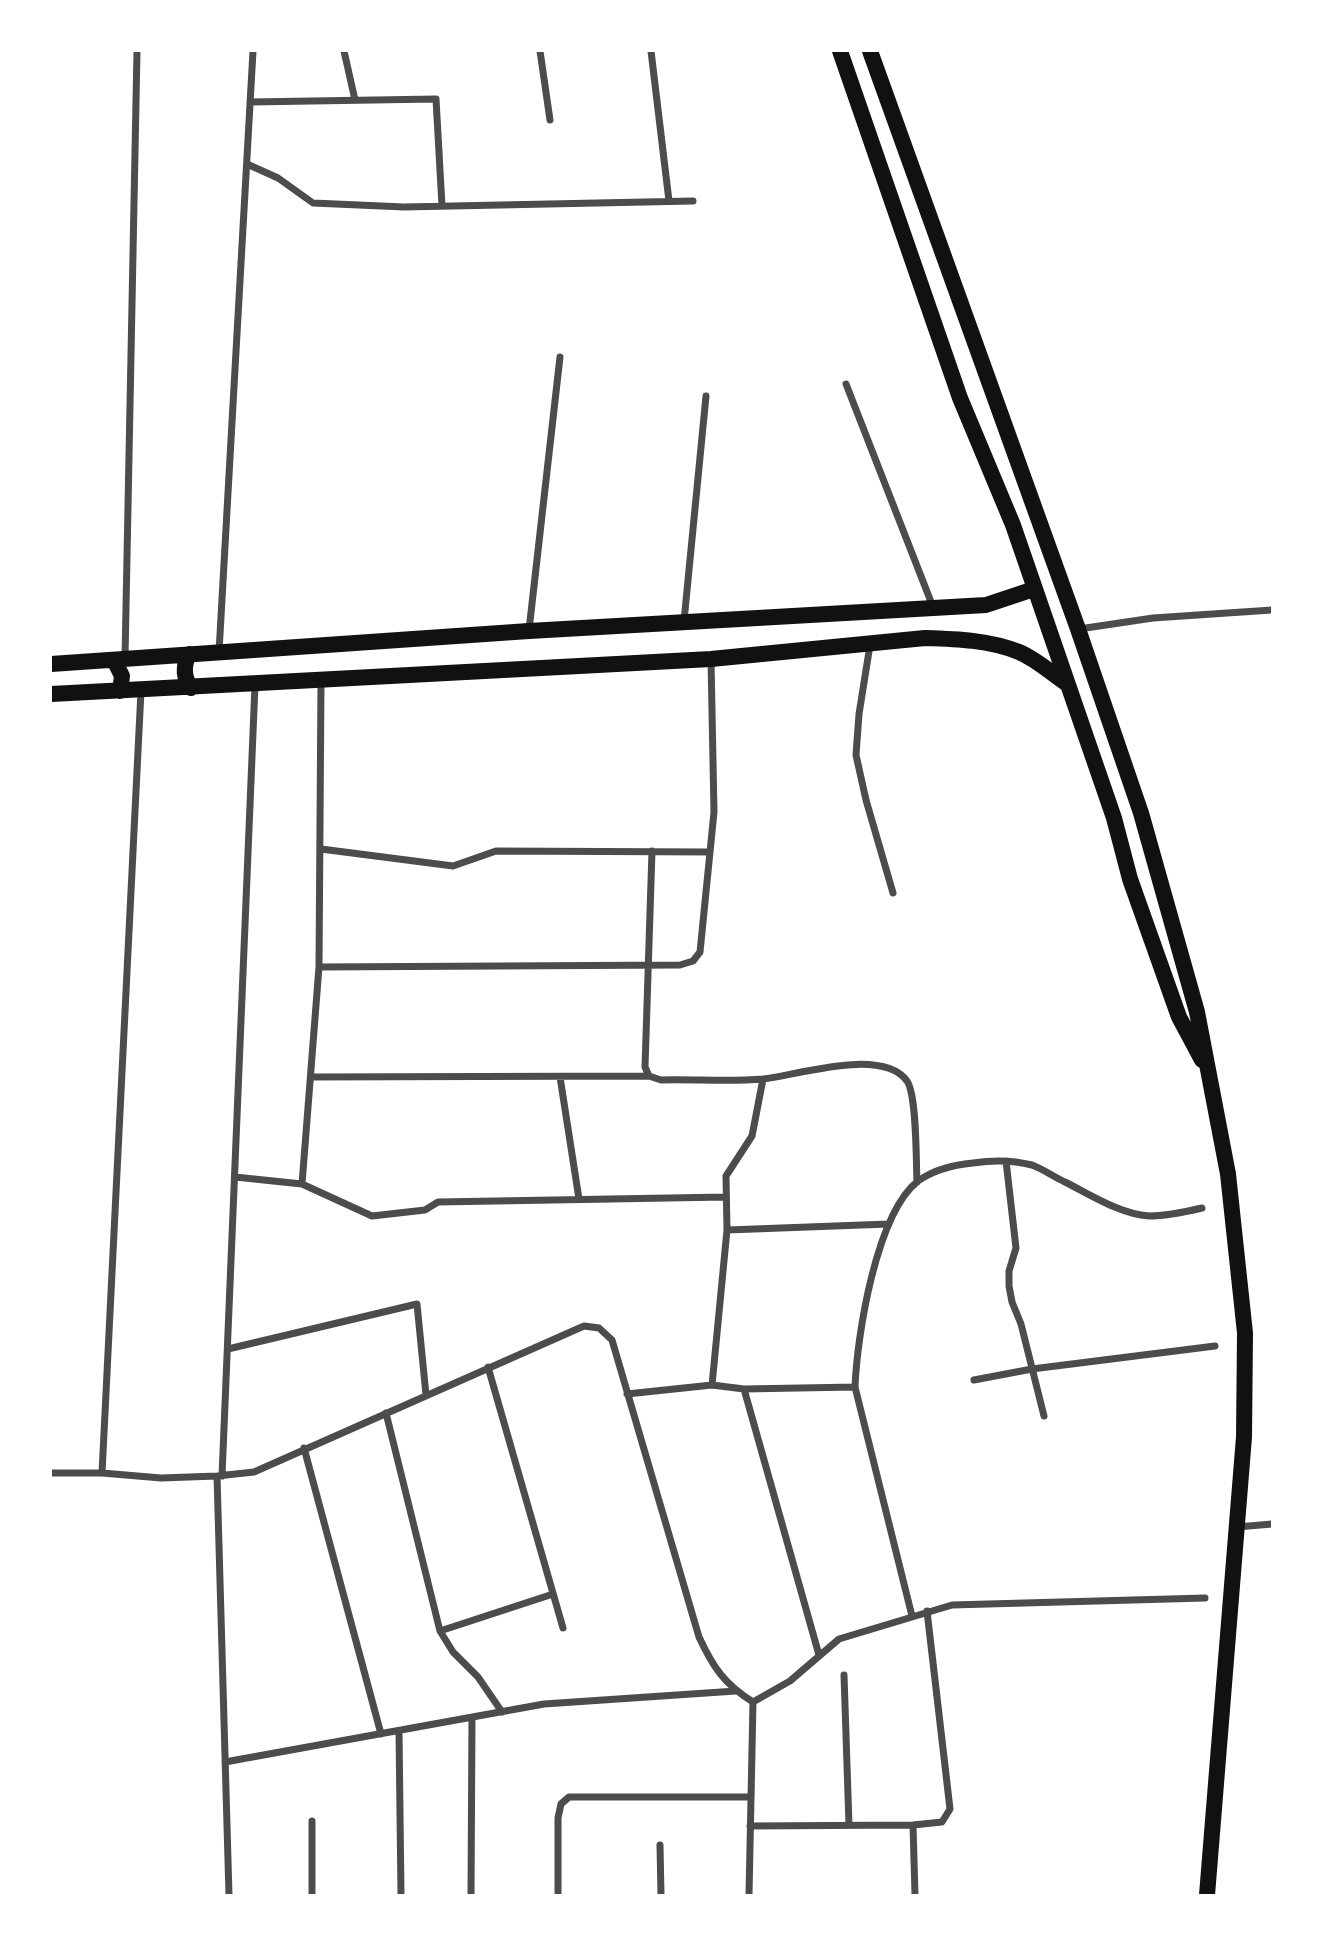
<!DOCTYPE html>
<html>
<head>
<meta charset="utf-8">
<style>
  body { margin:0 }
  #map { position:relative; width:1323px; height:1946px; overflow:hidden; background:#fff; font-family:Cabin,sans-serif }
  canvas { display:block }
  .frame { position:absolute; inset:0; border:52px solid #fff; pointer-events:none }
</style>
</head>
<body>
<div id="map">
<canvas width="1323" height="1946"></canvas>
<div class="frame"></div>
</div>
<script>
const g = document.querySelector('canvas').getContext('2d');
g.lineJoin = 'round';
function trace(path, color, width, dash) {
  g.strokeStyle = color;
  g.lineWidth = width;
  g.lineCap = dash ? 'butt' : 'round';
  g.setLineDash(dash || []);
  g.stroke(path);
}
const minor = new Path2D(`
  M344 51 355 100
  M540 51 550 120
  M651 51 669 201
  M250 102 436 99 442 206
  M247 164 278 178 313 203 404 207 693 201
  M846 384 933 607
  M684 621 706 396
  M1079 629 1153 618 1272 610
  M529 630 560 357
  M870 645 859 714 856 755 866 800 893 893
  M219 652 253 51
  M125 658 137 51
  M321 849 453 866 496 851 710 852
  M319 967 680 965 693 961 700 952 714 812 711 660
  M649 1076 645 1067 652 851
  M311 1077 649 1076 661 1080C694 1079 729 1082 763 1079 798 1075 882 1047 907 1081 917 1095 916 1163 917 1182
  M560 1077 579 1199
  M1006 1161 1016 1248 1009 1271V1286L1012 1302 1021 1324 1044 1416
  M235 1177 302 1184 372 1216 425 1210 438 1202 726 1197
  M302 1184 319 967 321 681
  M727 1230 889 1224
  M228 1349 417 1304 426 1395
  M488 1367 563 1628
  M974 1380 1032 1369 1215 1346
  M712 1385 727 1230 726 1176 752 1136 763 1079
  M744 1389 819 1655
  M627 1394 712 1385 744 1389 855 1387
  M386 1413 440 1631 453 1652 478 1677 502 1712
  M304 1448 381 1734
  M51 1473H102L161 1478 217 1476 254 1472 584 1326 599 1328 612 1340 699 1637C713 1667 724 1684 753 1702
  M102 1473 141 691
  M217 1476 229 1895
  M222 1476 255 685
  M1237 1527 1272 1524
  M912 1616 855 1387C857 1336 876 1214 918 1181 935 1169 953 1165 973 1163 992 1160 1013 1160 1032 1165 1043 1169 1054 1177 1065 1182 1091 1195 1120 1214 1149 1216 1167 1216 1185 1212 1202 1208
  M440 1631 553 1594
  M844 1675 849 1825
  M753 1702 790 1681 839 1639 952 1605 1205 1598
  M399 1731 401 1895
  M225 1762 544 1704 736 1691
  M312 1821V1895
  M913 1825 915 1895
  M750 1826 913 1825 942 1822 950 1809 927 1611
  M660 1845 661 1895
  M471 1895 472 1717
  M558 1895V1818L561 1804 569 1797H751
  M749 1895 753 1702`);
const primary = new Path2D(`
  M840 51 960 398 1013 525 1114 818 1130 879 1179 1017 1202 1060
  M870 51 1078 629 1141 813 1197 1012 1228 1174 1245 1333 1244 1437 1207 1895
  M189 654C183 666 183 677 191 688
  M114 660 122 676 120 691
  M51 664 529 631 986 605 1034 589
  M51 694 711 659 925 638C957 639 989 640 1019 652 1036 659 1051 673 1066 683`);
trace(minor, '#4c4c4c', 7);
trace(primary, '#111', 16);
</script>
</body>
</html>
